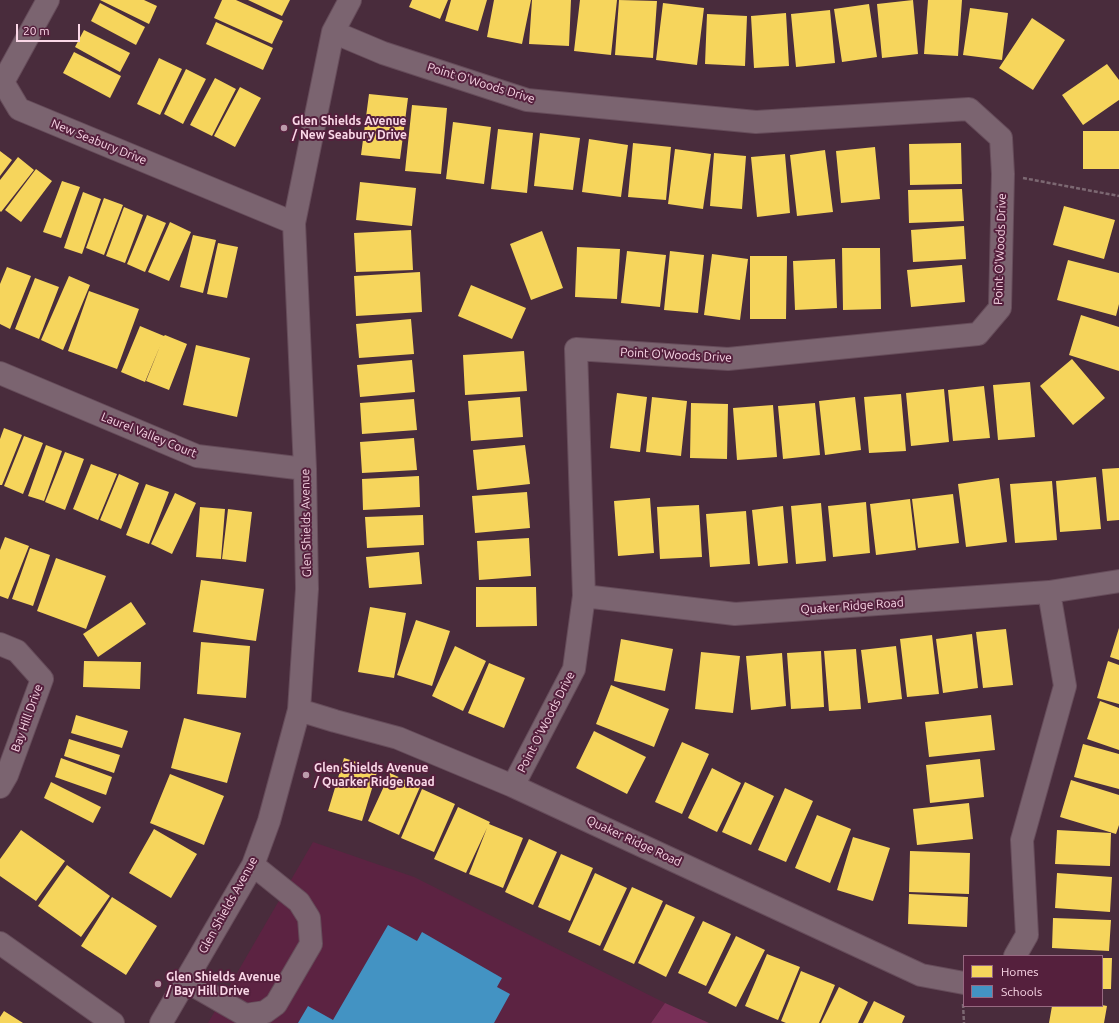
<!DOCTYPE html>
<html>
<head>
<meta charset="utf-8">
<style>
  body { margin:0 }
  #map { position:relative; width:1119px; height:1023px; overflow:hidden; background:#492c3c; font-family:Ubuntu,sans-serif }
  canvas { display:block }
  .legend { position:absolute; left:963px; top:955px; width:140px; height:52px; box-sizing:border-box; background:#55203d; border:1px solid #976981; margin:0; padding:5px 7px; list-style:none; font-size:12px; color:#fad7e7 }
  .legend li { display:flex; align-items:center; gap:8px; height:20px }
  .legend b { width:20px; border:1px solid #976981 }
  .scale { position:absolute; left:16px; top:24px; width:64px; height:18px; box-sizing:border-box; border:2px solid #fad7e7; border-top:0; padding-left:5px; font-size:12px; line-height:14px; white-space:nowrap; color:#fad7e7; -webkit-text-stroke:3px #55203d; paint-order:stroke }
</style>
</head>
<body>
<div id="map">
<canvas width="1119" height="1023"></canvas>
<ul class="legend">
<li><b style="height:11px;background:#f6d55c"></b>Homes</li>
<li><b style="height:11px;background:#4393c3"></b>Schools</li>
</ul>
<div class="scale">20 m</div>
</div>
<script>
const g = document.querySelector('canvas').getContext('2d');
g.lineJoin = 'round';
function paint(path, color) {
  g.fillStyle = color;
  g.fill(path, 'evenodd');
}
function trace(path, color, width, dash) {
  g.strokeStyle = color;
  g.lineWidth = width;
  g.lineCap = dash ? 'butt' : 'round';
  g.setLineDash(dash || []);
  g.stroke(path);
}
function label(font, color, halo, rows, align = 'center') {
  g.font = font + ' Ubuntu,sans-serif';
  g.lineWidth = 4;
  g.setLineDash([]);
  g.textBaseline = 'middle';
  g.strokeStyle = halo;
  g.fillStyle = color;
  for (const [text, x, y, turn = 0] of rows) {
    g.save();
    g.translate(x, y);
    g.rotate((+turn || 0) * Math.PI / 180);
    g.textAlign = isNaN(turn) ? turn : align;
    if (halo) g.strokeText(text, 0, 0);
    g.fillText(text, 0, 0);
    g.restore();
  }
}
const built = new Path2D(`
  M313 842 414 877 665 1003 651 1023H208Z`);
const green = new Path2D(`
  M665 1003 709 1023H651Z`);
const homes = new Path2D(`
  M100 0H144L157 6 149 24Z
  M222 0H236L283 21 272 44 214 18Z
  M248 0H290L282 16Z
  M412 0H448L440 19 409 7Z
  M451 0H487L478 31 445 21Z
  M494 0H531L522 44 487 37Z
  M532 0H571L569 46 529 44Z
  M580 0H617L611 55 574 51Z
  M619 0 657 1 653 58 615 55Z
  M913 0 918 54 882 58 877 4Z
  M928 0H962L958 56 924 54Z
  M100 3 145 27 136 45 91 21Z
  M663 3 704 8 697 65 656 60Z
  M869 4 877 57 842 62 834 9Z
  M970 8 1008 13 1002 60 963 55Z
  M830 10 835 63 796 67 791 14Z
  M786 13 789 66 754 68 751 16Z
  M707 14 747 16 745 66 705 64Z
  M1032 18 1065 40 1033 90 999 68Z
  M216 22 273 48 263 70 206 44Z
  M84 30 130 53 120 72 75 47Z
  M74 52 121 76 110 98 63 73Z
  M159 58 182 69 160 115 137 104Z
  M1107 64 1119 80V100L1083 125 1062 95Z
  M186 69 206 79 183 124 164 114Z
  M215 78 236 89 212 136 190 125Z
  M240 87 261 98 235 147 214 136Z
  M369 94 408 98 400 159 361 155Z
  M412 105 447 108 441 174 405 171Z
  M453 122 491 127 484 184 446 179Z
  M498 129 533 133 527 193 491 189Z
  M1083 131H1119V169H1083Z
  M540 133 580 138 573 190 534 186Z
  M589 139 628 145 621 197 582 192Z
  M633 143 671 147 666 200 628 197Z
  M961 143 962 184 910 185 909 144Z
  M875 147 880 199 841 203 836 151Z
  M675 149 711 154 703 209 668 204Z
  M825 150 833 212 797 216 790 155Z
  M0 151 12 160 0 176Z
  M714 153 746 156 742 209 710 206Z
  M785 154 790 213 757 217 751 157Z
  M18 157 34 170 1 212 0 211V180Z
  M36 169 52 181 21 222 5 210Z
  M62 181 80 187 61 238 43 232Z
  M360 182 416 188 412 226 356 220Z
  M962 189 964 221 909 223 908 190Z
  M83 192 101 199 82 254 64 248Z
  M104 198 123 205 104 255 86 248Z
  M1064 206 1115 220 1104 259 1053 245Z
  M124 207 143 215 125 263 106 256Z
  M147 215 166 223 145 272 127 264Z
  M170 222 191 232 169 281 148 272Z
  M964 226 966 259 913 262 911 230Z
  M411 230 413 270 356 272 354 233Z
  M542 231 563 288 531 300 510 244Z
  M193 235 216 240 203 293 180 287Z
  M218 243 238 247 227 298 207 294Z
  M577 247 620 249 617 299 575 297Z
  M842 248H880L881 309 843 310Z
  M627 251 666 255 660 307 621 303Z
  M670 251 704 255 698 313 664 310Z
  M712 254 748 259 740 320 704 315Z
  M750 256H787L786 319H750Z
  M835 259 837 308 795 310 793 261Z
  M1068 260 1119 273V304L1116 316 1057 300Z
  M962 265 965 302 911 307 907 270Z
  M7 267 31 276 10 329 0 324V284Z
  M420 272 422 312 356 316 354 276Z
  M69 276 90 285 63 350 41 340Z
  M35 278 59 287 39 339 15 329Z
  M471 285 526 308 512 339 458 316Z
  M89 291 139 309 117 369 68 351Z
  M1081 315 1119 327V371L1069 355Z
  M411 319 414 354 359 358 356 324Z
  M140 326 164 336 165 335 187 344 169 390 146 381 160 346 145 382 121 372Z
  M196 345 250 358 237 417 183 405Z
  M524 351 527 391 465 395 463 355Z
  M1072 359 1105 398 1073 425 1040 386Z
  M412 360 415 392 360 397 357 365Z
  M1030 382 1035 437 998 440 993 385Z
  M984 386 990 438 953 441 948 390Z
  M944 389 949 442 911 446 906 393Z
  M617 393 647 397 640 452 610 448Z
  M901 394 906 451 869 453 864 397Z
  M520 397 523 437 471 441 468 401Z
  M652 397 687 401 681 456 646 452Z
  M855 397 861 450 825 455 819 401Z
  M414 399 417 430 362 434 360 403Z
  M691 403 728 404 727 459 690 458Z
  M815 403 820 455 783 459 778 406Z
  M773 405 777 457 737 460 733 408Z
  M4 428 22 435 2 485H0V439Z
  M24 436 43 443 23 494 4 486Z
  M414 438 417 470 362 473 360 442Z
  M46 445 62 451 44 501 28 496Z
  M525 445 530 484 477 490 473 450Z
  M65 452 84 459 65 510 45 502Z
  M91 464 117 474 98 520 73 509Z
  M1119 468V520L1107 521 1102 469Z
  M119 474 139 483 121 529 100 520Z
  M419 476 420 507 363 510 362 479Z
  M1096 477 1101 529 1060 532 1056 481Z
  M999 478 1007 542 966 547 958 484Z
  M1052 481 1057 540 1015 543 1010 484Z
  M146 484 169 492 149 544 126 535Z
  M527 492 530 528 475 533 472 496Z
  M175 493 196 503 172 554 151 544Z
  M953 494 959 543 918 548 912 499Z
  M650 498 654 553 618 556 614 501Z
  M910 499 916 550 876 555 870 504Z
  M866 502 870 553 833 557 828 506Z
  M821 503 826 561 796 564 791 506Z
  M699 505 702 557 660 559 657 507Z
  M783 506 788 563 758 566 752 510Z
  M200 507 225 509 221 559 196 557Z
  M228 509 252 512 246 562 222 559Z
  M746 511 750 564 710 567 706 514Z
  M423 515 424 545 367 548 365 517Z
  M5 537 29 546 8 599 0 596V550Z
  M529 538 531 576 479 580 477 541Z
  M30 548 50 555 33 606 12 599Z
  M419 552 422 584 369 588 366 557Z
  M56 558 106 576 86 629 37 611Z
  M201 580 264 589 256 641 193 632Z
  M476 587H536L537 626 476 627Z
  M131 602 146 624 98 657 83 634Z
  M370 607 406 613 394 678 358 672Z
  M416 620 450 631 432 686 397 675Z
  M1119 628V660L1110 657Z
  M1006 629 1013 685 983 688 976 632Z
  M972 634 978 688 943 693 936 639Z
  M932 635 939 694 907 697 900 639Z
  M621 639 673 649 665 691 614 681Z
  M201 642 250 646 246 698 197 694Z
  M455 646 486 661 463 711 432 696Z
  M896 646 902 699 868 703 861 650Z
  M856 649 861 709 829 711 824 651Z
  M821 651 824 707 791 709 787 653Z
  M701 652 740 656 733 713 695 709Z
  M782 653 786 706 751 710 746 656Z
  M84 661 141 662 140 689 83 687Z
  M1108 661 1119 665V704L1097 698Z
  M489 663 525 678 504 728 468 713Z
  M611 685 669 709 654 747 596 724Z
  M1100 701 1119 708V750L1087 739Z
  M76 715 128 731 122 748 71 733Z
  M991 715 995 750 929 757 925 722Z
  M184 718 241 733 227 783 171 768Z
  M594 731 646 757 627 794 576 768Z
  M69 739 120 755 114 773 64 756Z
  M682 742 709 754 682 814 655 802Z
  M1083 744 1119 754V789L1074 777Z
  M61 758 112 777 106 795 55 777Z
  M344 758 378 769 362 821 328 811Z
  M980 759 984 797 930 803 926 765Z
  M712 768 741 783 717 832 688 818Z
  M390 773 420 787 399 835 368 821Z
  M170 774 224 796 204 845 150 823Z
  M1071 780 1119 795V825L1116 834 1060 817Z
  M51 782 101 807 93 823 44 798Z
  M745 782 774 796 751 845 722 832Z
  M785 788 813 801 786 862 758 850Z
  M422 789 455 804 434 852 401 838Z
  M969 803 973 839 917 845 913 809Z
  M458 807 490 822 489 824 523 838 503 888 469 874 487 828 466 873 434 859Z
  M817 815 851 829 830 883 795 868Z
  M154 829 197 854 171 898 129 873Z
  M21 830 65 861 36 901 0 876V859Z
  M1057 830 1111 833 1110 866 1055 864Z
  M853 837 890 848 873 901 837 890Z
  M529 839 557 852 533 905 505 892Z
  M910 851 970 853 969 894 909 892Z
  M561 854 593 868 570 921 538 907Z
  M67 865 110 896 81 937 38 906Z
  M595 873 627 888 600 946 568 932Z
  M1057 873 1112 877 1110 912 1055 908Z
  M632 887 663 901 634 964 603 950Z
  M909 894 968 897 967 927 908 924Z
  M112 897 157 926 126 975 81 946Z
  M666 904 695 917 666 977 638 963Z
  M1053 918 1111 920 1109 951 1052 948Z
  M703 921 731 934 706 986 678 973Z
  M736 936 765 950 736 1007 708 993Z
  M767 954 800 967 778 1020 745 1006Z
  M1102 958H1112L1111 989H1102Z
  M801 971 835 985 819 1023H786L781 1021Z
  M839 987 868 1002 858 1023H821Z
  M874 1001 905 1016 902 1023H863Z
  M1102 1005 1107 1006 1104 1023H1049L1052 1006H1102Z
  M4 1011 23 1023H0V1017Z`);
const schools = new Path2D(`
  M388 925 417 941 422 932 502 978 497 987 510 994 494 1023H298L308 1006 333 1020Z`);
const path = new Path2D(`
  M1023 178 1119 196
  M963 1004 964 1023`);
const minor = new Path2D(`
  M48 0 3 82 19 109 294 223
  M333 32 383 53 527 100 756 122 969 109 1001 138 1003 174 1000 308 978 334 728 359 576 349 584 596 574 669 513 786
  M0 373 197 456 305 469
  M1049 592 1119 581
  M584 596 735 614 1049 592 1065 686 1022 840 1027 935 1015 956
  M0 644 17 651 42 679 7 775 0 787
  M299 710 335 721 398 738 513 786 921 975 964 983
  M0 943 113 1023
  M186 981 245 1015 265 1012 276 1004 311 944 309 918 299 902 253 865
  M161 1023 253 865 269 821 299 710 307 589 305 469 294 223 333 32 350 0`);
const markers = [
  [284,128,4,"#bc9bab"],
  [306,775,4,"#bc9bab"],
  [158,984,4,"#bc9bab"]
];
const streetNames = [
  ["Point O'Woods Drive",481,83,17],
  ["New Seabury Drive",99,142,22],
  ["Point O'Woods Drive",1000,249,-88],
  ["Point O'Woods Drive",676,355,3],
  ["Laurel Valley Court",149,435,22],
  ["Glen Shields Avenue",306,523,-91],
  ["Quaker Ridge Road",852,606,-4],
  ["Bay Hill Drive",27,718,-70],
  ["Point O'Woods Drive",546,722,-63],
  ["Quaker Ridge Road",634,841,25],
  ["Glen Shields Avenue",228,905,-61]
];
const poiNames = [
  ["Glen Shields Avenue",292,121],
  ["/ New Seabury Drive",292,135],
  ["Glen Shields Avenue",314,768],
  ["/ Quarker Ridge Road",314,782],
  ["Glen Shields Avenue",166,977],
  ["/ Bay Hill Drive",166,991]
];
paint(built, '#5c2342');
paint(green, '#772f57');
paint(homes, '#f6d55c');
paint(schools, '#4393c3');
trace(minor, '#664c5a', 24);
trace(path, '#7c6872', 2.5, [4, 2]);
trace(minor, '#7b6470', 22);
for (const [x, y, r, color] of markers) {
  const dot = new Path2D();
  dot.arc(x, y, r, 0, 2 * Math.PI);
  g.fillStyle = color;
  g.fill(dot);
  trace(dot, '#55203d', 1.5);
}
label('12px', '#fad7e7', '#55203d', streetNames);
label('bold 12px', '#fad7e7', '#55203d', poiNames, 'left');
</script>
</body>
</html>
